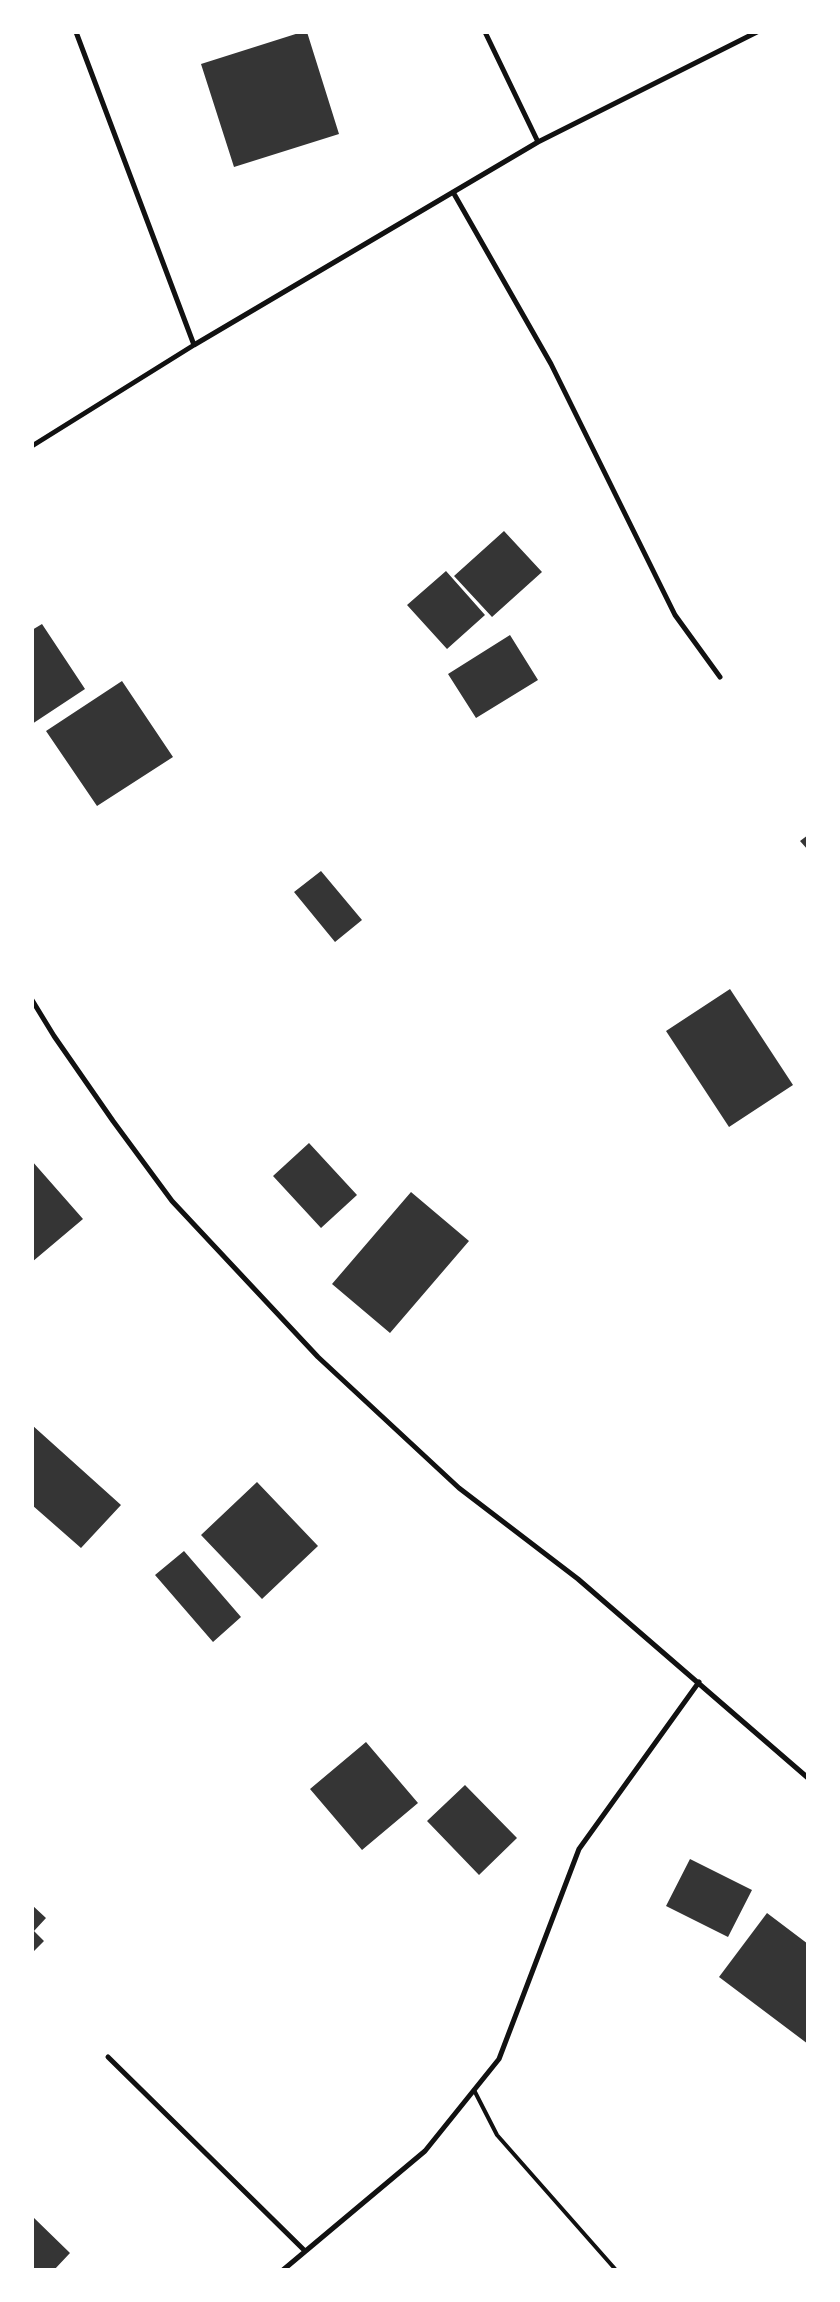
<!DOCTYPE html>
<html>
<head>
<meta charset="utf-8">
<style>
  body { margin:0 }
  #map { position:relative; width:840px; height:2302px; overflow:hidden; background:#fff; font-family:"Public Sans",sans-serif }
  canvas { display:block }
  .frame { position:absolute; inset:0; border:34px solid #fff; pointer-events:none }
</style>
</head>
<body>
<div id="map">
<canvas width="840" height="2302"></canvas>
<div class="frame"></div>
</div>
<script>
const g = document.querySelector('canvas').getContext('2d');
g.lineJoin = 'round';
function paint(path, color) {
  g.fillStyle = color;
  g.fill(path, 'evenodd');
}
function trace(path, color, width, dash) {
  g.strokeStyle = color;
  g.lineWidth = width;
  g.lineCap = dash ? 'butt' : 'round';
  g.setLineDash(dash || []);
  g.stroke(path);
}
const building = new Path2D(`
  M302 32H307L339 134 234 167 201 64Z
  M504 531 542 572 492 617 454 576Z
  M446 571 485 615 447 649 407 605Z
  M42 624 85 689 32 724V630Z
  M510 635 538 680 476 718 448 674Z
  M122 681 173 757 97 806 46 731Z
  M808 835V850L800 841Z
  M321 871 362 920 335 942 294 892Z
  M730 989 793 1085 729 1127 666 1031Z
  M309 1143 357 1195 321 1228 273 1176Z
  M32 1161 83 1219 32 1262Z
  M411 1192 469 1241 390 1333 332 1284Z
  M32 1425 121 1505 81 1548 32 1505Z
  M257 1482 318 1546 262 1599 201 1535Z
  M184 1551 241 1617 213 1642 155 1575Z
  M366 1742 418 1803 362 1850 310 1789Z
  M465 1785 517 1838 479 1875 427 1821Z
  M690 1859 752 1890 728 1937 666 1906Z
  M32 1905 46 1918 34 1931 44 1941 32 1953Z
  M767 1913 808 1944V2044L719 1977Z
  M32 2216 70 2253 54 2270H32Z`);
const service = new Path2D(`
  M474 2090 497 2135 616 2270`);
const minor = new Path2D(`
  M76 32 194 345
  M485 32 538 142
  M453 192 551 364 675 615 720 677
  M32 446 194 345 538 142 757 32
  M32 1000 54 1036 113 1121 172 1201 318 1357 459 1488 578 1579 808 1778
  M108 2057 305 2251
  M283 2270 425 2151 499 2059 579 1849 699 1682`);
paint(building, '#353535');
trace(service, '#111', 4);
trace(minor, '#111', 5);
</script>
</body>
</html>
